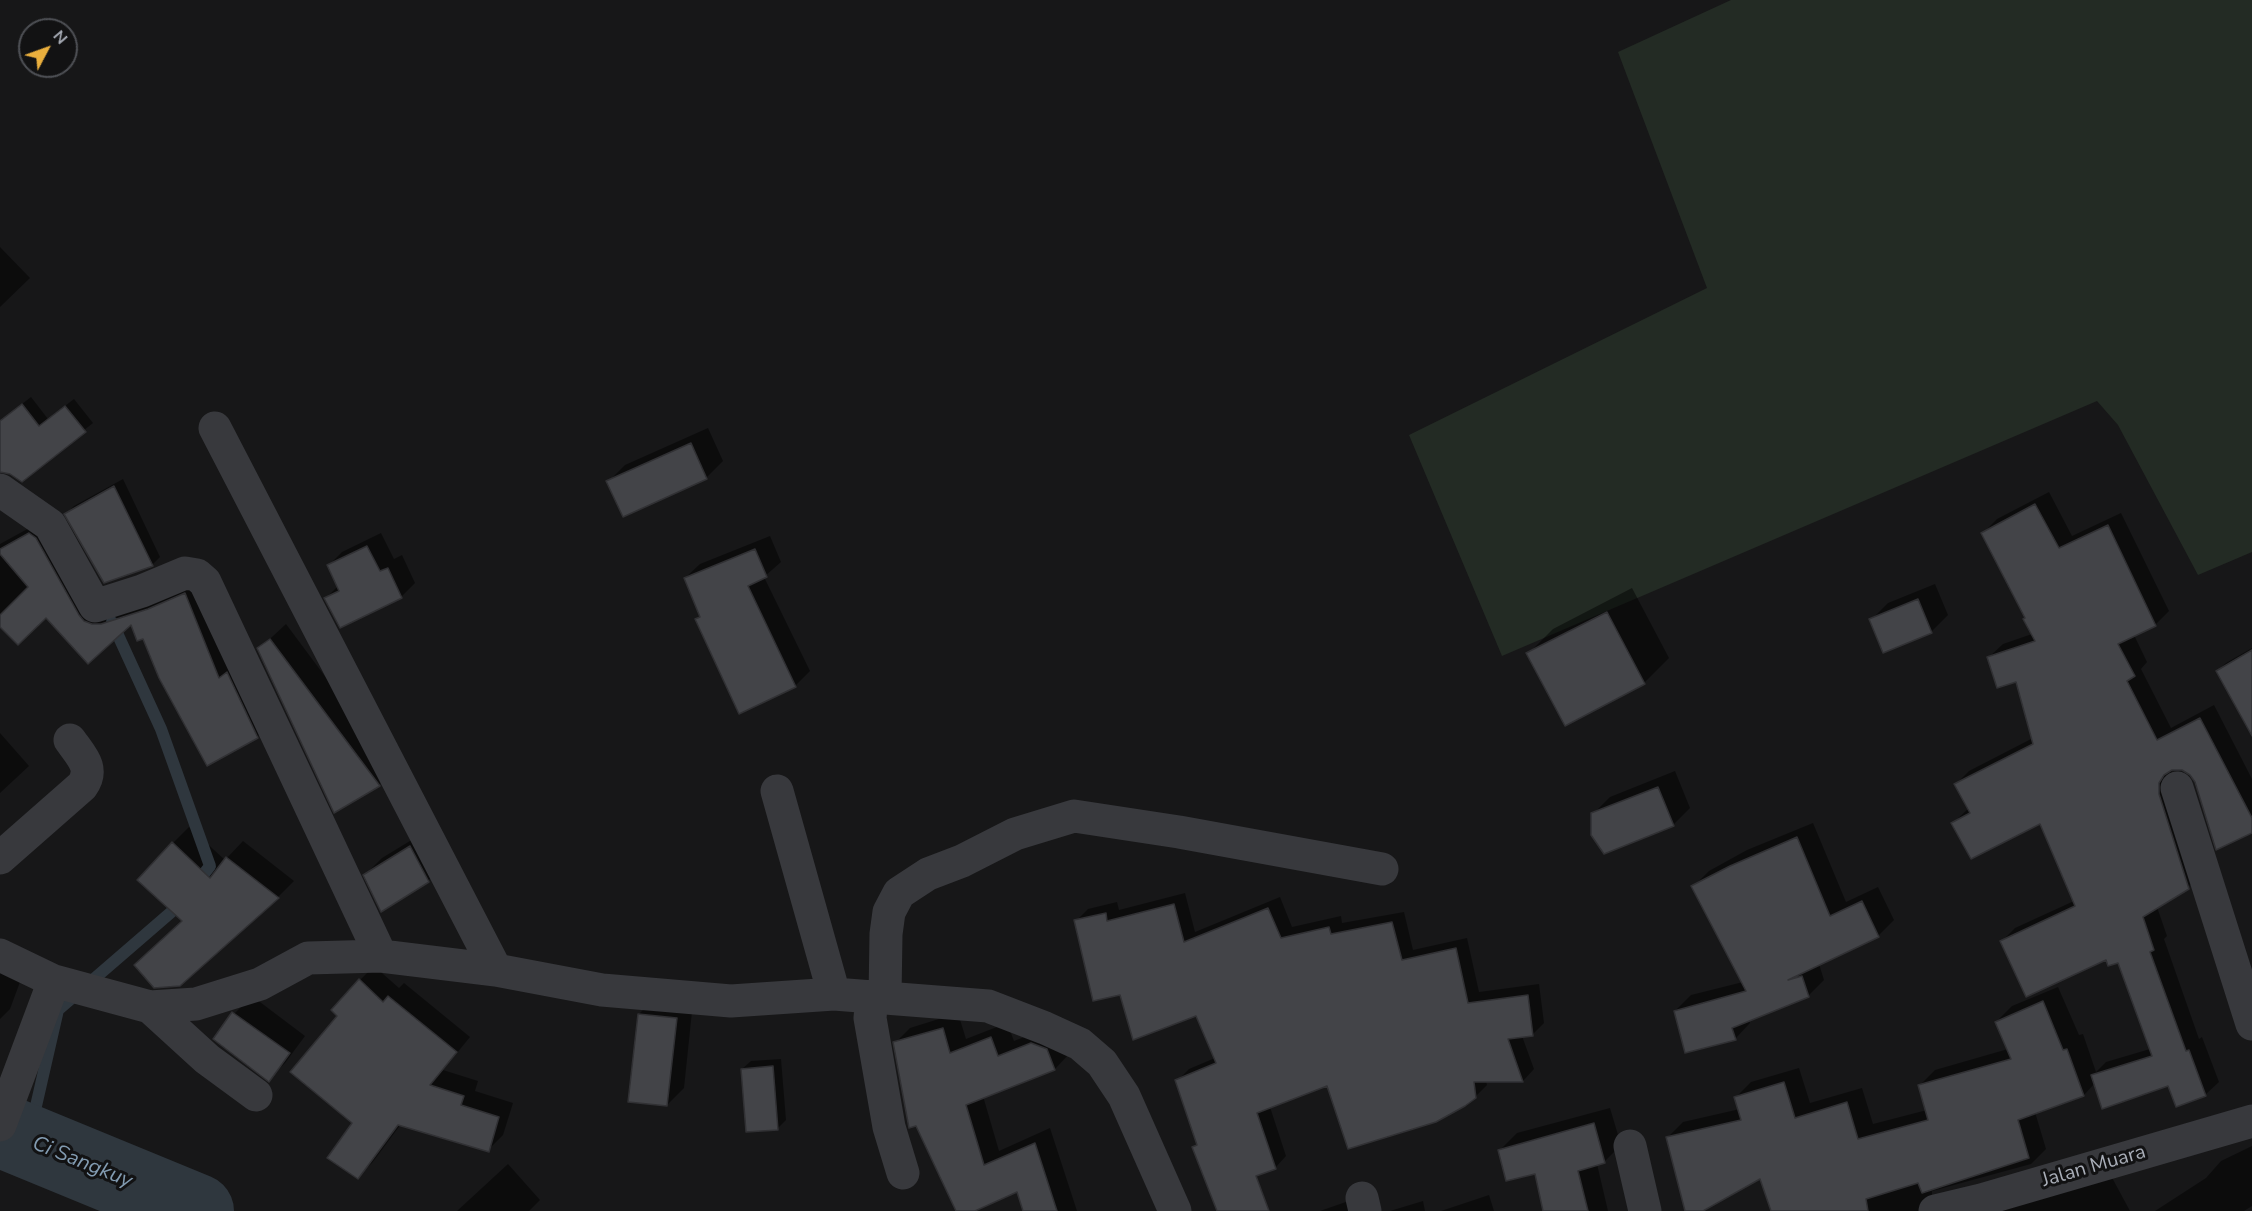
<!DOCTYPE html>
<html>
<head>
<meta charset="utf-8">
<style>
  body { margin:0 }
  #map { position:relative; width:2252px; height:1211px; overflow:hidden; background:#171718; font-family:"Nunito Sans",sans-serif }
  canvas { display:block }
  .north { position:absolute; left:18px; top:18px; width:60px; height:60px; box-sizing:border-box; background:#121213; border:2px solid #4e5055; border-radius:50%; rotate:49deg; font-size:16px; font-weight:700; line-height:24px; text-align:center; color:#a9aeb8 }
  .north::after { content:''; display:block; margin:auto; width:21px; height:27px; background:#eaaf3d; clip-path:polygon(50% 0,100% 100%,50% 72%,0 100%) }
</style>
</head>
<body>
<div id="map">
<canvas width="2252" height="1211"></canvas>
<div class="north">N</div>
</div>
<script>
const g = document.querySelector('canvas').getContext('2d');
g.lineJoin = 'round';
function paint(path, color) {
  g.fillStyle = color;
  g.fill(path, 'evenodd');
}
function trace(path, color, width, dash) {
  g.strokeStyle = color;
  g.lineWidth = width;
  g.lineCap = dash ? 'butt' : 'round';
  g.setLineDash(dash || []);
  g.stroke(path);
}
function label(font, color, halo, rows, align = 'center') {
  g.font = font + ' "Nunito Sans",sans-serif';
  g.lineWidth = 6;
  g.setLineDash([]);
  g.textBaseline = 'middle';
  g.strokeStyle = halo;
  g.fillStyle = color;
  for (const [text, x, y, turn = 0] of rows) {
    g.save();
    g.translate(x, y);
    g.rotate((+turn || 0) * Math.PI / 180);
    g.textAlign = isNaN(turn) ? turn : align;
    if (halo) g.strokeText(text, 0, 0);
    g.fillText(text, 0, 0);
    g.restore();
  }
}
const green = new Path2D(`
  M1731 0H2252V552L2198 575 2118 425 2097 401 1502 656 1409 435 1707 288 1618 52Z`);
const shadow = new Path2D(`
  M0 247 30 278 0 307Z
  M31 397 48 419 74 399 93 423 21 480 0 470V421Z
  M708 428 723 461 706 478 608 482 625 465Z
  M123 479 160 557 152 565 66 514 74 506Z
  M2049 492 2072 536 2121 513 2169 611 2155 625 2134 635 2147 662 2141 669 2171 728 2214 705 2252 779V831L2196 782 2191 773 2182 768 2172 769V780L2202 874 2188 887 2157 907 2167 936 2164 939 2199 1039 2202 1037 2219 1082 2205 1095 2169 1084 2095 1083 2084 1095 2035 1112 2046 1149 2031 1164 1932 1191V1200L1940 1211H1773L1761 1177 1700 1211H1687L1668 1137 1683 1122 1740 1109 1736 1097 1751 1082 1799 1068 1810 1103 1862 1088 1873 1124 1927 1110 1920 1085 1935 1070 2008 1049 1996 1022 2012 1006 2058 987 2079 1035 2083 1034 2096 1072 2106 1062 2150 1049 2119 961 2002 941 2015 928 2074 901 2041 822 1953 823 1969 808 1956 784 1969 771 2033 738 2017 680 1989 657 2003 644 2032 634 2026 617 1983 533 1997 519Z
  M42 521 91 602 198 582 270 724 257 737 144 637 131 622 88 662 46 616 0 625V544Z
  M381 533 394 559 402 555 415 583 401 597 340 626 326 598 338 586 329 565 342 552Z
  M770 536 781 562 764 577 810 671 795 686 697 620 701 616 685 578 700 564Z
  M1935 584 1948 615 1931 632 1871 620 1888 603Z
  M1632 588 1669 658 1644 683 1528 654 1553 629Z
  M286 624 394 769 379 785 259 649Z
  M2252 648V701L2217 671 2226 663Z
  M0 733 29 766 0 793Z
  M1675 771 1690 808 1673 825 1593 814 1610 797Z
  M1813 823 1846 902 1878 887 1894 920 1878 936 1819 964 1824 980 1808 996 1749 1019 1750 1023 1735 1039 1675 1011 1691 995 1743 982 1693 887 1709 871 1747 850Z
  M189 827 225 860 243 841 294 881 278 897 136 965 183 920 173 843Z
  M428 830 445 864 428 881 365 875 382 858Z
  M1185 893 1195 932 1280 897 1292 927 1341 916 1342 923 1404 912 1413 950 1467 938 1479 992 1539 984 1544 1023 1533 1034 1522 1036 1534 1069 1523 1081H1486L1487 1085 1475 1097 1328 1084 1270 1107 1286 1156 1275 1168 1194 1147 1198 1143 1177 1081 1189 1069 1215 1058 1197 1014 1121 993 1076 921 1088 909 1117 902 1119 910Z
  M374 966 399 988 404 983 470 1037 443 1070 478 1081 475 1091 513 1103 503 1135 488 1150 401 1124 372 1163 357 1177 354 1123 339 1016 360 980Z
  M0 969 20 982 10 1009 0 1019Z
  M252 996 305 1036 285 1063 268 1080 215 1039 235 1013Z
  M656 997 693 1002 684 1088 667 1105 639 1014Z
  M958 1013 966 1039 1007 1023 1014 1041 1047 1028 1070 1053 1055 1069 983 1096 999 1151 1050 1128 1077 1211H1025L1018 1190 972 1211H958L895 1043 910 1028Z
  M781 1059 786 1120 778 1128 742 1069 751 1061Z
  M1610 1108 1621 1145 1604 1162 1597 1164 1608 1211H1545L1536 1172 1500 1150 1517 1133Z
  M2252 1146V1206L2244 1211H2155L2206 1178 2221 1161Z
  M508 1164 540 1200 529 1211H457Z
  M2109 1172 2130 1211H1970Z
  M1489 1195 1494 1211H1441Z
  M1363 1196 1373 1211H1320Z
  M1423 1201 1425 1211H1390Z`);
const stream = new Path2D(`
  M112 622 161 729 210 866 196 884
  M28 1141 58 1010 176 908 183 899`);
const river = new Path2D(`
  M0 1130 197 1211`);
const building = new Path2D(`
  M22 404 39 426 65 406 86 432 22 482 10 474 0 472V421Z
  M691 443 707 479 623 517 606 481Z
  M114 486 153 566 104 583 64 514Z
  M2035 504 2059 548 2108 525 2156 626 2118 644 2135 676 2127 681 2157 740 2200 718 2252 818V833L2216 850 2195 782 2190 775 2182 770H2172L2164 775 2159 783V794L2189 889 2143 917 2154 950 2150 952 2186 1051 2189 1050 2206 1096 2176 1107 2168 1086 2102 1109 2091 1075 2152 1056 2118 963 2108 966 2106 960 2026 997 2000 941 2075 906 2040 824 1971 859 1951 823 1970 813 1954 784 2033 744 2016 682 1997 688 1987 657 2035 641 2023 619 2025 618 1981 533Z
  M29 533 36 538 79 615 84 621 92 624H101L148 609 185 593 219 678 227 672 258 738 207 766 159 678 143 639 137 641 131 625 88 664 46 618 18 645 0 627V615L28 587 0 554V549Z
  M367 546 380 571 388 568 402 598 340 628 324 598 339 591 327 565Z
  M755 549 767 577 748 586 796 687 739 714 695 619 700 617 684 578Z
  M1918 599 1932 633 1883 653 1869 619Z
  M1607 612 1645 684 1565 726 1526 653Z
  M270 639 380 786 334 813 257 648Z
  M2252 650V736L2216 671Z
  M1658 787 1674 826 1604 854 1591 835V813Z
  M1797 837 1830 916 1862 901 1879 937 1788 980 1802 976 1809 997 1732 1028 1736 1040 1685 1053 1674 1011 1746 991 1691 886 1730 866Z
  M172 842 210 878 226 857 279 898 180 986 154 988 134 965 182 921 137 880Z
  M410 846 429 882 381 912 363 875Z
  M1174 904 1184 942 1268 908 1281 938 1329 927 1331 934 1392 922 1402 960 1456 948 1468 1003 1528 995 1533 1036 1508 1039 1523 1082H1474L1476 1098 1465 1106 1436 1122 1348 1149 1327 1086 1257 1113 1276 1169 1256 1176 1269 1211H1217L1192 1147 1197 1145 1175 1080 1216 1063 1196 1016 1133 1040 1120 995 1093 1001 1074 920 1106 913 1107 921Z
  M359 979 383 1002 388 996 457 1052 430 1085 464 1096 461 1105 499 1117 489 1152 398 1125 358 1179 327 1158 352 1123 290 1072 337 1016 331 1010Z
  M2043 1001 2063 1050 2067 1049 2084 1096 2018 1120 2029 1158 1922 1193 1918 1183 1866 1199 1868 1211H1771L1760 1179 1703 1211H1685L1666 1137 1741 1120 1734 1097 1784 1082 1795 1118 1847 1102 1858 1139 1928 1120 1918 1085 2011 1059 1995 1022Z
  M232 1012 290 1053 269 1082 213 1039Z
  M638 1014 677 1018 667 1106 628 1102Z
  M943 1028 950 1053 991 1037 998 1056 1031 1043 1047 1049 1055 1070 966 1105 984 1165 1035 1143 1057 1211H1023L1017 1192 975 1211H956L916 1126 909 1128 893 1042Z
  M773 1066 778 1130 746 1132 741 1069Z
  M1594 1123 1605 1163 1578 1171 1588 1211H1543L1535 1174 1506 1181 1498 1150Z`);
const minor = new Path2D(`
  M215 428 496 970
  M0 490 50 525 95 606 142 591 185 573 197 575 205 582 381 956
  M2177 788 2252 1024
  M777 791 834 994
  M0 858 82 786C95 768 81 756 70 740
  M0 955 54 981 150 1007 196 1004 260 984 308 958 381 956 496 970 602 990 731 1001 834 994 988 1006 1045 1028 1080 1044 1102 1063 1124 1096 1175 1211
  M872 996 870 1018 889 1127 903 1173
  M885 997 886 934 889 912 899 893 928 874 962 861 1015 834 1074 816 1179 832 1382 869
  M150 1007 207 1059 256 1095
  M0 1125 54 981
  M1630 1146 1645 1211
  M1362 1198 1365 1211
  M1935 1211 1981 1200 2252 1121`);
const streetNames = [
  ["Jalan Muara",2094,1167,-16]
];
const waterNames = [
  ["Ci Sangkuy",82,1163,22]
];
paint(green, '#232b24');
paint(shadow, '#0007');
trace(stream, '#2f373e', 12);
trace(river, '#2f373e', 74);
paint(building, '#434448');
trace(building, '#313134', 1.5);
trace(minor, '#38393d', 33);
label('20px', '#a9aeb8', '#121213', streetNames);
label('italic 21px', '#829bb1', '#121213', waterNames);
</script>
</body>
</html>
